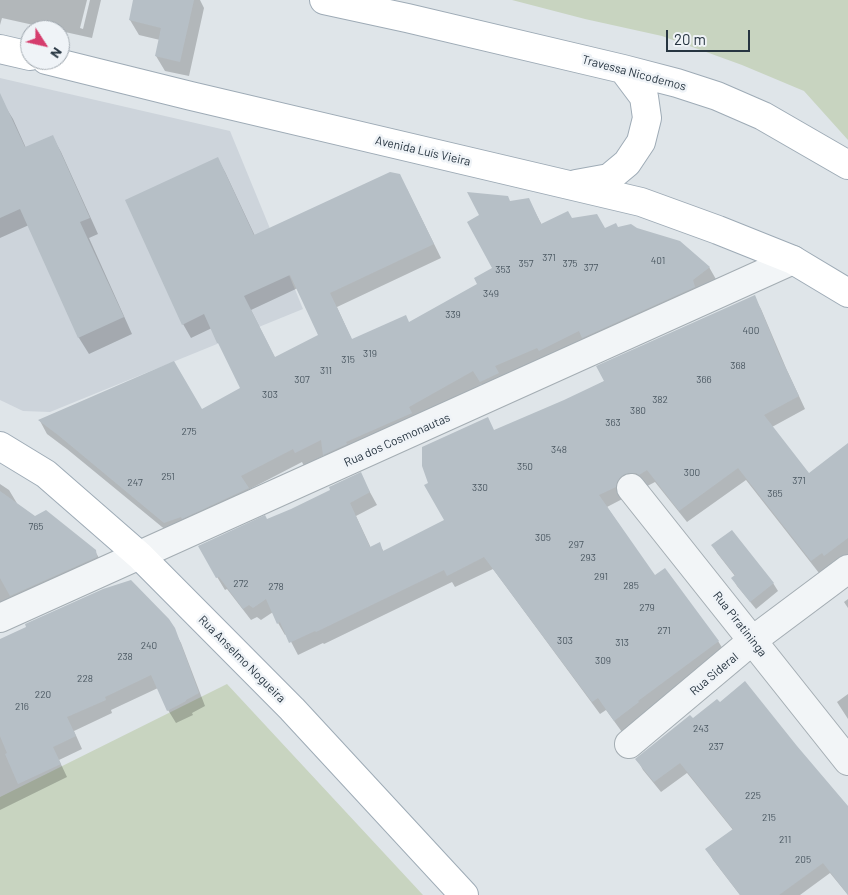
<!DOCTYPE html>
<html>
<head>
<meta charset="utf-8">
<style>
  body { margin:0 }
  #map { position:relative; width:848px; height:895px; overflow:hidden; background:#dfe5e9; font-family:Barlow,sans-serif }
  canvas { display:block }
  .north { position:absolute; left:20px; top:20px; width:50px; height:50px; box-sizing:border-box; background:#eff3f7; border:1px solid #9fa7ae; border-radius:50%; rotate:125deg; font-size:14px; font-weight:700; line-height:20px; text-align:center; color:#273541 }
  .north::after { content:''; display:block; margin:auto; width:18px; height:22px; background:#d53d6d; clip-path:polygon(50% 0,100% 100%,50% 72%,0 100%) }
  .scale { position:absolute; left:666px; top:30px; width:84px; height:22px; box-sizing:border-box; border:2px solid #273541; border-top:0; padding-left:6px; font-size:15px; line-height:18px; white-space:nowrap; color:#273541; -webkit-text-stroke:4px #eff3f7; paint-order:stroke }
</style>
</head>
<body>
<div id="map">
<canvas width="848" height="895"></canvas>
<div class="north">N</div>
<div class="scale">20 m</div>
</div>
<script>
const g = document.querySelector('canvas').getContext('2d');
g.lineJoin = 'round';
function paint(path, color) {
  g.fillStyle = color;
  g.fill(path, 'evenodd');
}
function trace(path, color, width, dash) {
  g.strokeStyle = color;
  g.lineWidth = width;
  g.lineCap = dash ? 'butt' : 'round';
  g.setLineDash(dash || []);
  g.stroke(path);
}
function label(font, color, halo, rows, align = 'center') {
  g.font = font + ' Barlow,sans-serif';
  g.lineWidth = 5;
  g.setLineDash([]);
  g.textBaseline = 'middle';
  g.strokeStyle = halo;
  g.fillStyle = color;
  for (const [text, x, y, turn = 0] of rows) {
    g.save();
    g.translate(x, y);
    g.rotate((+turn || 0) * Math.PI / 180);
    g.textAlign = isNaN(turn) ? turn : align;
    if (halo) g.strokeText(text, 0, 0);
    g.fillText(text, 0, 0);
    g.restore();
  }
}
const built = new Path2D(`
  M0 78 230 131 303 309 50 412 23 411 0 400Z`);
const green = new Path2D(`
  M512 0H848V140L804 91 742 65 662 36 585 19Z
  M227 684 423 895H0V797Z`);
const shadow = new Path2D(`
  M0 0H87L80 28 83 29 90 0H101L92 38 2 18 0 25Z
  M134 0H200L204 8 189 76 165 71 156 56 160 40 139 35 130 20Z
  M3 103 13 119 26 148 52 136 61 152 98 234 89 238 132 334 89 354 79 338 29 225 0 238V104Z
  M217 158 225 172 255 236 407 189 441 258 337 307 352 340 409 323 479 284 494 268 510 203 528 199 542 225 571 219 605 230 617 228 709 267 717 281 489 395 482 384 332 468 325 455 304 466 302 462 248 490 256 502 173 536 67 449 47 434 40 421 202 410 242 389 212 328 191 338 183 324ZM298 288 319 336 275 358 251 310Z
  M754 297 761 309 786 368 805 409 772 427 809 474 848 445V556L832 568 830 565 819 573 746 480 687 522 655 482 607 507 655 577 718 641 726 654 622 732 606 710 600 714 493 569 455 587 452 582 324 644 323 643 298 655 287 634 285 635 278 623 273 612 261 620 257 617 251 620 227 589 225 590 199 547 267 521 331 491 360 474 377 505 356 516 371 548 379 544 384 552 446 521 494 431 564 401 605 381Z
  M0 484 9 490 18 505 35 517 95 551 103 565 0 606Z
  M713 546 773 583 778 591 756 609 737 586 733 578 735 576 717 553Z
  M848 599V608L844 602Z
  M168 620 181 643 205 706 192 713 193 715 176 723 168 710 158 688 111 710 112 713 74 731 82 749 59 760 67 777 0 810V641Z
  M848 694V719L837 702Z
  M693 720 796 747 848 808V895L830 873 800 895H740L713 860 707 849 733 830 687 773 661 792 643 770 637 759Z`);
const building = new Path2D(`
  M133 0H194L180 62 155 56 161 28 129 20Z
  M0 93 25 147 53 135 90 218 80 222 124 317 78 338 20 209 0 218Z
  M218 157 254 235 390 172 400 174 434 244 330 293 352 339 406 315 409 322 477 284 474 278 492 268 467 222 479 215 467 192 508 196 510 201 529 198 541 224 568 211 572 218 597 214 605 228 616 223 618 227 631 224 637 228 680 241 710 267 693 280 695 287 582 338 579 331 539 351 537 348 495 366 499 373 480 382 473 371 409 407 412 413 346 442 347 444 323 455 321 440 295 453 293 449 241 476 249 488 182 519 181 517 164 523 58 435 38 420 174 361 202 409 240 388 218 343H217L204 314 182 325 125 200ZM290 275 318 335 275 357 244 296Z
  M755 295 779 354 799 396 764 415 809 473 848 443V538L824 556 822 553 811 561 738 468 679 511 647 470 639 475 636 473H629L622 476 617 482 616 487 599 495 655 575 665 568 719 641 638 701 639 702 614 721 598 698 592 702 484 557 447 576 444 570 316 632 315 631 289 643 280 622 277 624 266 599 253 608 249 605 243 609 219 577 216 578 198 546 265 515 267 519 291 509 330 490 329 487 361 472 370 492 350 503 370 547 380 542 383 551 444 520 424 485 428 483 422 466V447L488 417 494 430 564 400 604 381 596 366Z
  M0 491 35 516 46 510 96 550 97 557 10 596 0 578Z
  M732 530 774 583 750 602 731 578 735 575 711 545Z
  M131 580 169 619 175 628 199 693 186 700V701L167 711 151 675 105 697 106 700 67 717 76 736 53 747 61 764 18 784 5 754 7 753 0 736V639L26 627 25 624 103 589Z
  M745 681 797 746 848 806V895L823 863 779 895H740L705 849 733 829 680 763 654 782 635 759 690 715 693 718 717 699 720 702Z`);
const minor = new Path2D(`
  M631 488 848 761
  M0 618 793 260
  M629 744 753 640 848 569`);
const major = new Path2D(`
  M324 0 407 18 623 69 677 83 717 96 763 116 848 165
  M0 49 30 56
  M46 60 191 96 641 202 718 230 793 260 848 293
  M576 184 609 178 627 163 641 142 647 118 644 97 623 69
  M0 446 46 474 140 556 292 709 464 895`);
const numberNames = [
  ["371",549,258],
  ["401",658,261],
  ["357",526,264],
  ["375",570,264],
  ["377",591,268],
  ["353",503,270],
  ["349",491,294],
  ["339",453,315],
  ["400",751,331],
  ["319",370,354],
  ["315",348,360],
  ["368",738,366],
  ["311",326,371],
  ["307",302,380],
  ["366",704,380],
  ["303",270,395],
  ["382",660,400],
  ["380",638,411],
  ["363",613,423],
  ["275",189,432],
  ["348",559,450],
  ["350",525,467],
  ["300",692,473],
  ["251",168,477],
  ["371",799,481],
  ["247",135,483],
  ["330",480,488],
  ["365",775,494],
  ["765",36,527],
  ["305",543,538],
  ["297",576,545],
  ["293",588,558],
  ["291",601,577],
  ["272",241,584],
  ["285",631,586],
  ["278",276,587],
  ["279",647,608],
  ["271",664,631],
  ["303",565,641],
  ["313",622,643],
  ["240",149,646],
  ["238",125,657],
  ["309",603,661],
  ["228",85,679],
  ["220",43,695],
  ["216",22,707],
  ["243",701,729],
  ["237",716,747],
  ["225",753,796],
  ["215",769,818],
  ["211",785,840],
  ["205",803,860]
];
const streetNames = [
  ["Travessa Nicodemos",634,73,15],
  ["Avenida Luís Vieira",423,151,13],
  ["Rua dos Cosmonautas",397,440,-24],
  ["Rua Piratininga",740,624,52],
  ["Rua Anselmo Nogueira",242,659,45],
  ["Rua Sideral",714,674,-40]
];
paint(built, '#cdd4db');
paint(green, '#c8d4c0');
paint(shadow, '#0003');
paint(building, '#b6bfc6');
trace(minor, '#a4adb3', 30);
trace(major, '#9eabb6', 30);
trace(minor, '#f2f5f7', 28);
trace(major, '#fff', 28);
label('10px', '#4b5862', null, numberNames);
label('12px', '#273541', '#eff3f7', streetNames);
</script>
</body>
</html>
